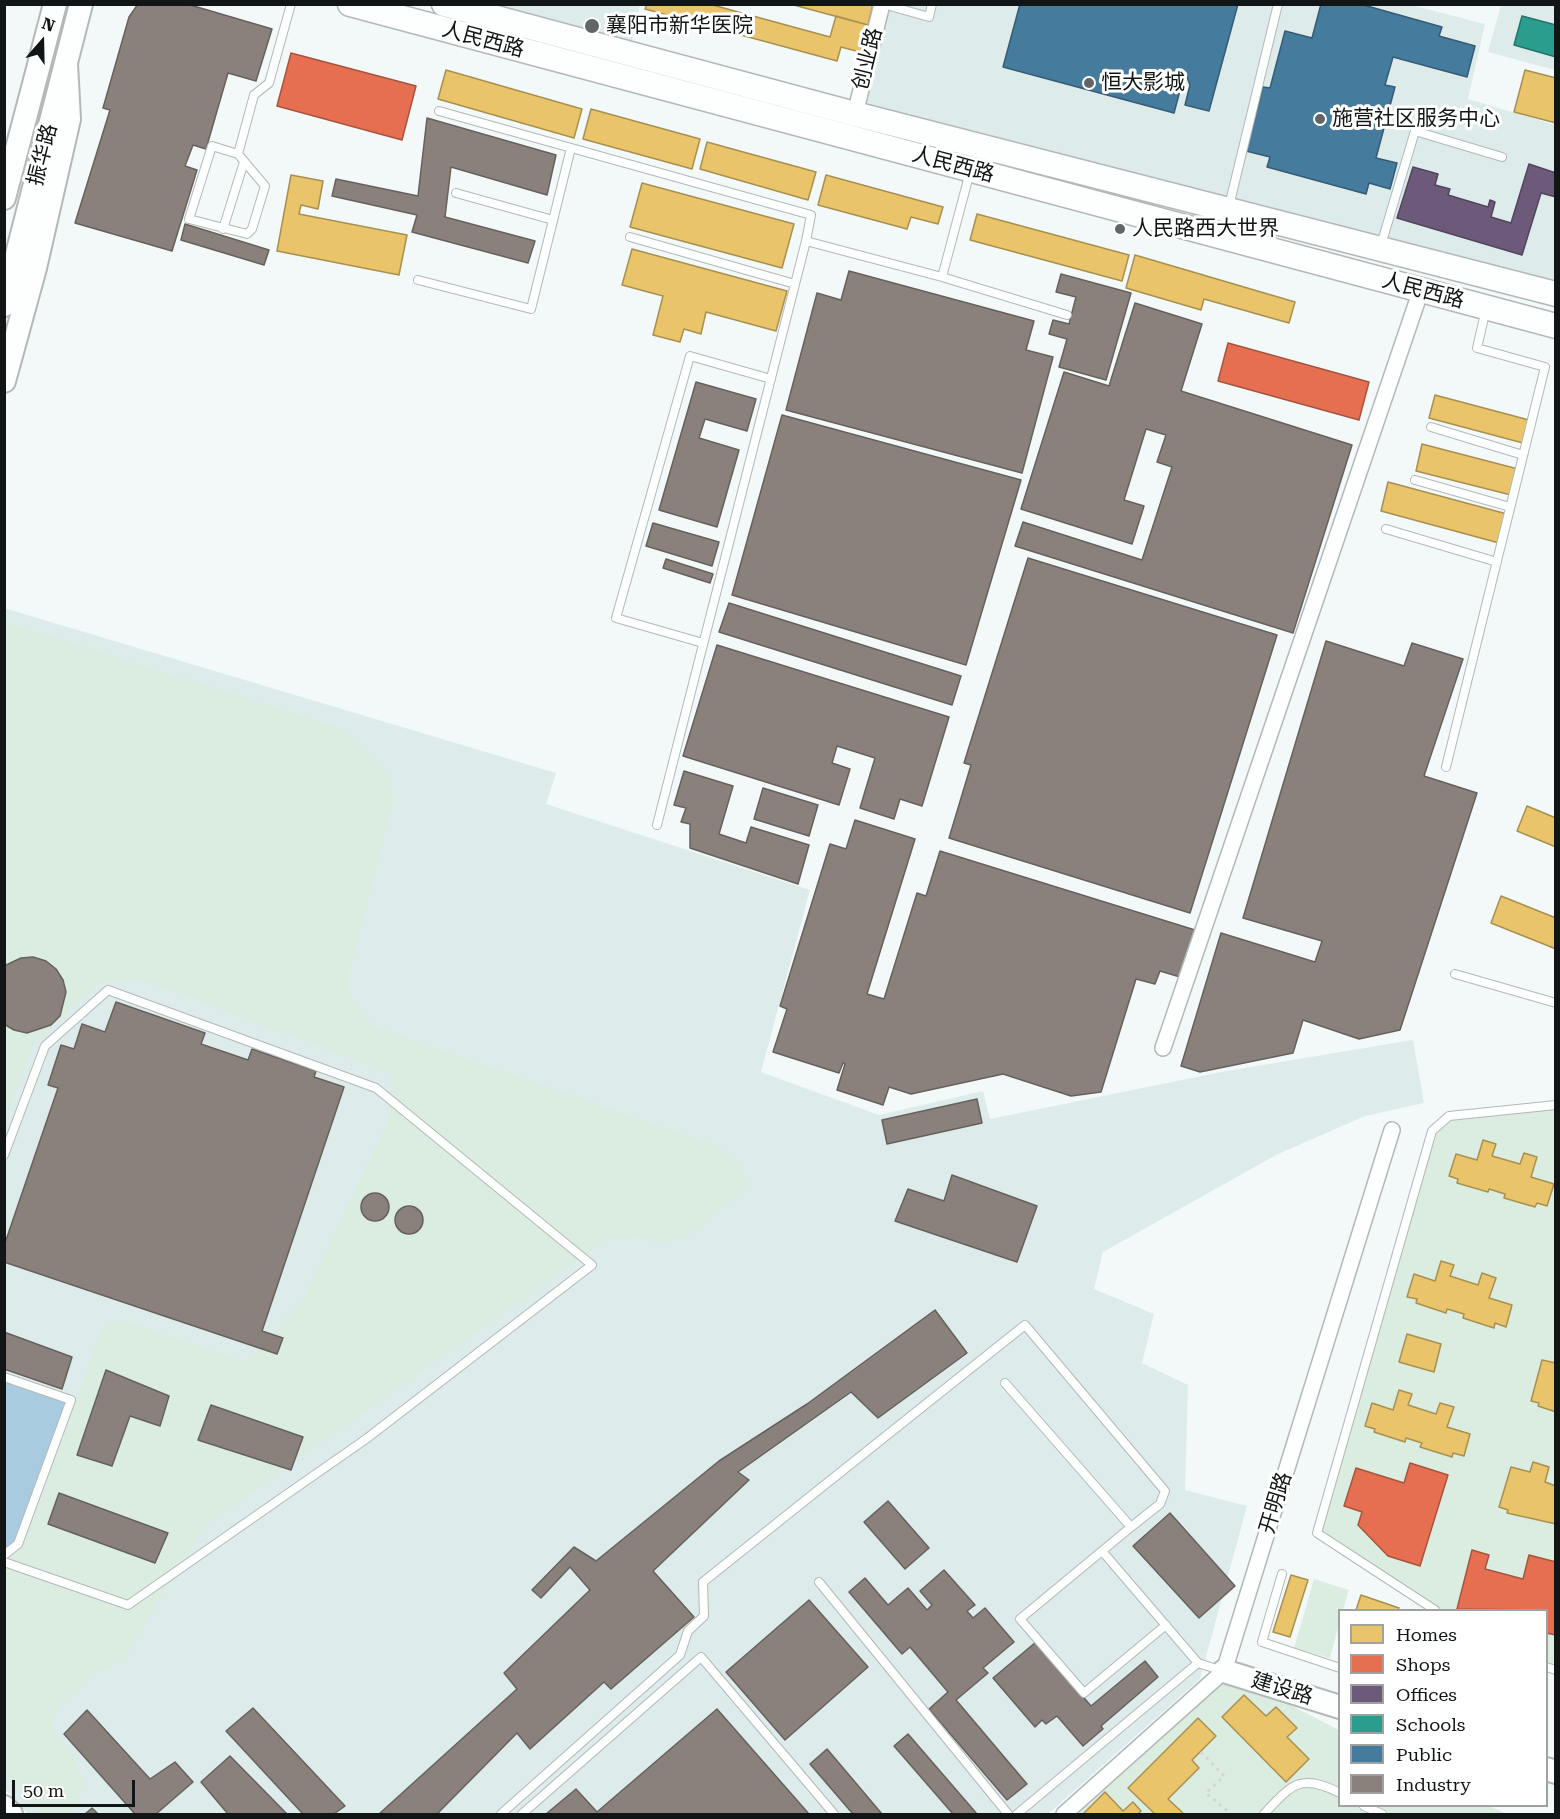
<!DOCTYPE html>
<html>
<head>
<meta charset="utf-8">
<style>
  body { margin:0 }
  #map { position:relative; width:1560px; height:1819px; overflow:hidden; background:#f3f9f9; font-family:"Roboto Serif",serif }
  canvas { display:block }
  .frame { position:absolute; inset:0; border:6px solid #121515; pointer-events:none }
  .legend { position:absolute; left:1338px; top:1609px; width:210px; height:198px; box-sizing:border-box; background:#fff; border:2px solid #a0a1a1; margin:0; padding:8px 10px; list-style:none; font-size:18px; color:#121515 }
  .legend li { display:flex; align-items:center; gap:12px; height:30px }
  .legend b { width:30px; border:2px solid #a0a1a1 }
  .north { position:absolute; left:12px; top:12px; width:60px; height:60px; -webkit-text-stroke:4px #fff; paint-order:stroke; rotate:20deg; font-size:16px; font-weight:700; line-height:24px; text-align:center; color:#121515 }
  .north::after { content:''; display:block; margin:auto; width:21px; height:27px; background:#121515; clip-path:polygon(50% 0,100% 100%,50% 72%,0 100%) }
  .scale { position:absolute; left:12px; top:1780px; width:123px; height:27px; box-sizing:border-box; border:3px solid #121515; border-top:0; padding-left:8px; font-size:18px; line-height:21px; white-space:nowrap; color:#121515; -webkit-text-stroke:4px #fff; paint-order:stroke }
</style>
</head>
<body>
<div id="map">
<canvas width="1560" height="1819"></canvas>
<div class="frame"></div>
<ul class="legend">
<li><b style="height:16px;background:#e9c46a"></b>Homes</li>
<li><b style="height:16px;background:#e76f51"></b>Shops</li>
<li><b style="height:16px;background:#6d597a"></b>Offices</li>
<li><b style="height:16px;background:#2a9d8f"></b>Schools</li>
<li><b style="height:16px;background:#457b9d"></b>Public</li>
<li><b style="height:16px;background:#8a817c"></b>Industry</li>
</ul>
<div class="north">N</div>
<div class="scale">50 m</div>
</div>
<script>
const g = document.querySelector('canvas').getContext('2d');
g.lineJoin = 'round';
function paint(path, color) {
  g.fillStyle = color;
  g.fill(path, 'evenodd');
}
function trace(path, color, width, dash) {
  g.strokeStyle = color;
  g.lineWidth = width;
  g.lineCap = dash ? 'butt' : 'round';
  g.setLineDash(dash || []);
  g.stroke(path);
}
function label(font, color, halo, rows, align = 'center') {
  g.font = font + ' "Roboto Serif","Noto Sans SC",serif';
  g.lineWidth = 6;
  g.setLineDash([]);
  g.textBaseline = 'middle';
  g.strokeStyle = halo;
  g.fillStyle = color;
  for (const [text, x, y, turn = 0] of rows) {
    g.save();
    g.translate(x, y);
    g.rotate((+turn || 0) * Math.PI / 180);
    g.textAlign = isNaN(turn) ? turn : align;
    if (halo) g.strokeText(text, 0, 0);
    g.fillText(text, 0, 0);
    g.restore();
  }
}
const built = new Path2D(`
  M469 5H640L630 47Z
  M882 5H1411L1485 24 1468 99 1555 125V294L855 114Z
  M1501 5H1555V70L1488 52Z
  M4 608 556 773 546 804 810 890 761 1072 879 1115 983 1091 990 1119 1221 1072 1413 1040 1424 1103 1365 1116 1276 1155 1103 1252 1094 1289 1154 1314 1142 1363 1188 1385 1185 1490 1247 1506 1200 1679 1048 1814H28L4 1788Z`);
const green = new Path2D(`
  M5 622 343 729 389 774 393 800 348 978 351 1000 372 1026 714 1145 740 1164 748 1187 684 1239 660 1242 636 1237 605 1240 203 1527 122 1662 93 1672 57 1710 52 1727C73 1758 97 1779 69 1814H40L5 1771V1567L22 1547 102 1329 121 1319 247 1362 303 1301 389 1120 392 1074 140 979 101 982 33 1043 5 1122Z
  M1555 1105V1670L1547 1667 1546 1610H1435L1317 1533 1432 1131 1449 1116Z
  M1314 1579 1349 1590 1343 1610H1340L1339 1624 1330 1658 1294 1648Z
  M1224 1671 1339 1730 1340 1806H1489L1507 1814H1064Z`);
const water = new Path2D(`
  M4 1376 71 1400 18 1544 4 1555Z`);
const homes = new Path2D(`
  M647 4H709L830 37 836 16 868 25 860 52 841 47 837 61 645 9Z
  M790 4H873L868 25Z
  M446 70 582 109 574 138 438 99Z
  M1525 70 1556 78V123L1514 112Z
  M591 109 700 139 692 169 583 139Z
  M707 142 816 172 808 200 700 169Z
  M291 175 323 181 318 209 301 205 299 214 407 235 399 275 277 251Z
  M826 175 943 207 938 224 911 217 907 229 818 205Z
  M642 183 794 224 782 268 630 227Z
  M977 214 1129 255 1122 281 970 240Z
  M632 249 787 291 776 331 706 312 701 334 684 329 680 342 653 335 663 296 622 285Z
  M1135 255 1295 302 1289 323 1204 299 1201 310 1126 288Z
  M1435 395 1529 420 1523 443 1429 418Z
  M1422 444 1518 469 1511 495 1416 471Z
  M1388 482 1507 514 1499 543 1381 511Z
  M1527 806 1556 818V847L1517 831Z
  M1501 896 1556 918V949L1491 923Z
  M1483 1140 1496 1144 1492 1156 1520 1164 1524 1153 1537 1157 1531 1177 1554 1184 1547 1206 1537 1203 1535 1207 1504 1198 1505 1194 1489 1189 1488 1192 1457 1183 1458 1179 1449 1176 1456 1154 1477 1160Z
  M1441 1261 1454 1265 1450 1276 1478 1285 1482 1273 1496 1278 1489 1298 1512 1305 1506 1327 1495 1323 1494 1328 1463 1318 1464 1314 1447 1309 1446 1313 1416 1303 1417 1299 1407 1297 1414 1274 1435 1281Z
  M1407 1334 1441 1344 1434 1372 1399 1362Z
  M1542 1360 1556 1363V1412L1538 1406 1539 1403 1531 1401Z
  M1399 1390 1412 1394 1408 1405 1436 1414 1440 1403 1454 1407 1447 1427 1470 1434 1464 1456 1453 1453 1452 1457 1420 1447 1422 1443 1406 1438 1405 1442 1374 1432 1375 1429 1365 1426 1372 1403 1393 1410Z
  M1533 1462 1549 1467 1545 1482 1556 1486V1524L1507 1513 1508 1510 1499 1507 1511 1467 1530 1472Z
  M1291 1575 1308 1580 1290 1637 1273 1632Z
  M1361 1595 1399 1608 1398 1610H1356Z
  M1244 1695 1266 1716 1276 1707 1297 1728 1287 1737 1309 1759 1286 1782 1222 1717Z
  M1198 1718 1216 1736 1192 1760 1199 1768 1168 1799 1184 1814H1155L1128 1788Z
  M1105 1792 1123 1811 1133 1802 1141 1811 1138 1814H1083Z`);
const shops = new Path2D(`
  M291 53 416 86 402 140 277 106Z
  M1228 343 1369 382 1359 420 1218 381Z
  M1410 1463 1448 1475 1420 1566 1388 1556 1358 1525 1362 1512 1344 1506 1356 1468 1404 1483Z
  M1472 1550 1489 1555 1485 1569 1523 1579 1529 1555 1556 1562V1635L1546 1633V1610L1457 1609Z`);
const offices = new Path2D(`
  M1529 164 1556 173V197L1541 193 1522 255 1397 218 1413 167 1438 174 1435 185 1450 189 1448 195 1488 207 1490 200 1495 202 1491 217 1511 223Z`);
const schools = new Path2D(`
  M1522 16 1556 25V57L1514 45Z`);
const public = new Path2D(`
  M1020 4H1238L1209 111 1185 105 1190 85 1185 72 1174 113 1003 67Z
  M1321 4H1360L1442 27 1439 36 1475 46 1467 77 1393 57 1385 85 1395 87 1376 158 1397 163 1390 189 1369 183 1366 194 1267 167 1270 157 1246 151 1263 87 1270 88 1285 31 1312 38Z`);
const industry = new Path2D(`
  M138 4H187L272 29 256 81 228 73 206 149 193 145 185 166 197 170 172 251 75 223 110 110 103 108 129 17Z
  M427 118 556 155 547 195 451 167 445 217 535 241 528 263 412 232 417 215 332 196 336 179 418 196Z
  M185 224 269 250 264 265 181 240Z
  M849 271 1034 321 1026 350 1053 357 1022 473 786 410 817 293 841 300Z
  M1061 274 1131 293 1106 380 1059 367 1067 339 1049 334 1053 320 1069 324 1076 297 1056 292Z
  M1135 303 1202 324 1181 391 1352 445 1293 633 1015 546 1023 522 1142 560 1172 467 1157 462 1166 435 1146 429 1124 500 1144 506 1132 544 1021 509 1064 372 1109 386Z
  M696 382 756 399 747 431 705 419 699 438 739 450 717 527 659 510Z
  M782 415 1021 480 966 665 732 595Z
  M653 523 719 542 712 566 646 546Z
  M1028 558 1277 635 1190 913 949 838 971 765 964 763Z
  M666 559 713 574 710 583 663 568Z
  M729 603 961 676 952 705 719 632Z
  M1326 641 1404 666 1412 643 1463 659 1424 776 1477 793 1400 1030 1359 1039 1303 1020 1293 1053 1200 1072 1181 1066 1221 933 1315 962 1322 941 1243 918Z
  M717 645 949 717 922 806 900 799 894 819 860 808 875 758 837 746 832 763 850 769 839 805 683 756Z
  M684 771 733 786 719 834 746 843 751 827 809 845 798 884 690 848V824L681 822 686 808 674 805Z
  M763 788 818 805 809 836 754 819Z
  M855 820 915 839 867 994 884 999 917 893 926 896 940 851 1195 930 1180 977 1160 971 1155 984 1136 979 1101 1092 1071 1096 1003 1074 911 1094 889 1087 883 1105 837 1090 845 1064 843 1063 839 1073 773 1052 787 1009 780 1006 830 844 846 849Z
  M33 957 46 961 56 969 63 980 66 992 60 1016 51 1025 27 1033 14 1030 4 1024V966L21 958Z
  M116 1002 205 1033 201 1044 248 1060 252 1049 316 1071 314 1077 344 1087 262 1331 283 1338 277 1354 4 1262V1246L58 1088 48 1085 61 1045 74 1049 82 1024 105 1032Z
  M977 1099 982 1123 887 1144 882 1120Z
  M952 1175 1037 1206 1017 1262 895 1221 908 1189 944 1201Z
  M361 1207a14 14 0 1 1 28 0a14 14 0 1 1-28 0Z
  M395 1220a14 14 0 1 1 28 0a14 14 0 1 1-28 0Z
  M935 1310 967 1353 878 1418 851 1392 738 1472 749 1480 653 1571 694 1617 611 1689 604 1682 530 1749 517 1733 437 1814H379L517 1689 504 1673 590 1590 570 1567 541 1598 532 1590 574 1547 596 1561 719 1461 807 1404Z
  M4 1332 72 1357 62 1389 4 1369Z
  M106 1370 169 1396 160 1426 130 1416 112 1466 77 1455Z
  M211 1405 303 1437 291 1470 198 1440Z
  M59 1493 168 1533 155 1563 48 1524Z
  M888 1501 929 1548 905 1569 864 1522Z
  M1170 1513 1235 1586 1199 1618 1133 1546Z
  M944 1570 975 1605 967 1611 973 1618 985 1608 1014 1642 983 1668 988 1673 956 1700 1027 1784 1007 1800 929 1709 948 1692 910 1647 902 1654 849 1592 865 1578 888 1605 908 1588 927 1610 932 1605 920 1591Z
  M809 1600 868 1667 785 1740 726 1672Z
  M1036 1642 1091 1706 1145 1661 1158 1677 1101 1726 1103 1729 1083 1746 1057 1716 1046 1724 1042 1720 1035 1727 993 1678Z
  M253 1708 345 1806 334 1814H303L226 1731Z
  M717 1709 809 1814H546L576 1789 597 1812Z
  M87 1710 150 1779 175 1762 193 1782 156 1814H135L64 1734Z
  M908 1734 977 1814H953L894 1746Z
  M827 1749 882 1814H853L810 1764Z
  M230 1756 287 1814H228L201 1782Z
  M92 1808 98 1814H85Z`);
const path = new Path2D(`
  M1201 1752 1224 1776 1206 1793 1231 1814`);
const lane = new Path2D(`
  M883 4 929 17 932 4
  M439 111 811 215 806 241
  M212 146 238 154 265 186 252 229 247 234 189 219Z
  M238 154 254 95 269 83 291 4
  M456 193 553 220
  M1229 206 1278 4
  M223 229 244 162
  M630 237 795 284
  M1381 245 1415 131 1502 157
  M942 277 1067 315
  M418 280 531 309 571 148
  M1431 427 1523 455
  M1415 480 1510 507
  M1386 529 1497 562
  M703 643 616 618 690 356 771 379
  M1446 767 1545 367 1477 348 1486 309
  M657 825 806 241 942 277 970 172
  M1455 974 1556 1003
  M4 1155 45 1046 108 990 376 1088 592 1265 366 1439 128 1605 4 1562
  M4 1377 71 1400 18 1544 4 1555
  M1005 1383 1131 1527 1102 1551
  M1282 1574 1262 1642 1340 1668
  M819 1582 1008 1814
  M1435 1610 1317 1533 1432 1131 1449 1116 1556 1105
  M1166 1625 1084 1693 1020 1619 1102 1551 1198 1663
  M1546 1667 1556 1670
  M1364 1806 1382 1814
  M501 1814 680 1655 688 1631 704 1616 703 1582 1025 1325 1165 1491 1160 1504 1131 1527
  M522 1814 701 1657 834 1814
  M1017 1814 1198 1663 1223 1671
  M1264 1814C1292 1784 1300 1773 1340 1793`);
const street = new Path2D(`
  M855 114 882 4
  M1163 1048 1421 290
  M1064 1814 1224 1671 1392 1130`);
const secondary = new Path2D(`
  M4 198 55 4
  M4 305 81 4
  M4 381 35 268 69 119 66 63
  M1224 1671 1340 1707
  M1546 1769 1556 1772
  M4 1807 11 1814`);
const primary = new Path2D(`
  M350 4 1556 326
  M444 4 855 114 1556 294`);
const markers = [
  [592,26,8,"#616565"],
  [1089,83,6,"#616565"],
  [1320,119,6,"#616565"],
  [1120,229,6,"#616565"]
];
const poiNames = [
  ["襄阳市新华医院",606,26],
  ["恒大影城",1101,83],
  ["施营社区服务中心",1332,119],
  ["人民路西大世界",1132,229]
];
const streetNames = [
  ["人民西路",483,40,15],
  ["创业路",868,59,-76],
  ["振华路",43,155,-76],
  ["人民西路",953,165,15],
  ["人民西路",1423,291,15],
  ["开明路",1276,1503,-73],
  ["建设路",1282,1689,17]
];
paint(built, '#deebeb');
paint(green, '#dbede0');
paint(water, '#a9cbe0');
paint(homes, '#e9c46a');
trace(homes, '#a89050', 1.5);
paint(shops, '#e76f51');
trace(shops, '#a7543f', 1.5);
paint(offices, '#6d597a');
trace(offices, '#52455c', 1.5);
paint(schools, '#2a9d8f');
trace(schools, '#23746a', 1.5);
paint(public, '#457b9d');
trace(public, '#365c74', 1.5);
paint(industry, '#8a817c');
trace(industry, '#66615d', 1.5);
trace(lane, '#b4b8b8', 10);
trace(street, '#b4b8b8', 18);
trace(secondary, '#b4b8b8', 26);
trace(primary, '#b4b8b8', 27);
trace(path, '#d4d5d5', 3, [3, 4.5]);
trace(lane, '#fdfefe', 8);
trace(street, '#fdfefe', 15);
trace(secondary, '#fdfefe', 22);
trace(primary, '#fdfefe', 24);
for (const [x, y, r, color] of markers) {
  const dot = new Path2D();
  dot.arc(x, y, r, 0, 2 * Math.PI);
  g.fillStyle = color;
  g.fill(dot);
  trace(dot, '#fff', 2);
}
label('21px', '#121515', '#fff', poiNames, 'left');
label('21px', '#121515', '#fff', streetNames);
</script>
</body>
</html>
